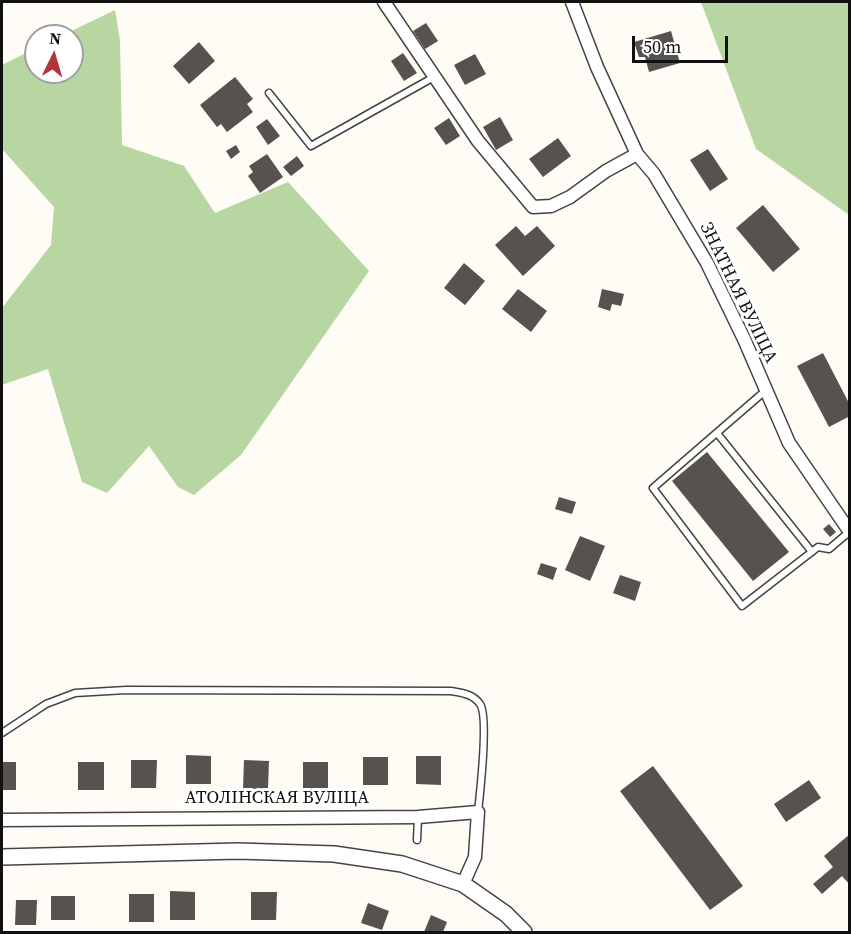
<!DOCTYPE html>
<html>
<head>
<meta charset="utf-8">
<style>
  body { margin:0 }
  #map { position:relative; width:851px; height:934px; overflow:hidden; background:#fefcf5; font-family:"Source Serif 4",serif }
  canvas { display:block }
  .frame { position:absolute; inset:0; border:3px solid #111; pointer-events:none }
  .north { position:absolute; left:24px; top:24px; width:60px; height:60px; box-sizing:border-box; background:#fff; border:2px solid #a0a0a0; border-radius:50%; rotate:5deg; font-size:16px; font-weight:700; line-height:24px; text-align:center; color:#111 }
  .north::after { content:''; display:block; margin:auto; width:21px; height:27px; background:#b43539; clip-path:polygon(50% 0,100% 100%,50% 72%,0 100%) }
  .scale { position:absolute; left:632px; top:36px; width:96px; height:27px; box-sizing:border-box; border:3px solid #111; border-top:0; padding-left:8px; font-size:18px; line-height:21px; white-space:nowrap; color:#111; -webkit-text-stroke:4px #fff; paint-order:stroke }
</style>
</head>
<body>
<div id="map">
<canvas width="851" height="934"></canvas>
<div class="frame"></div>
<div class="north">N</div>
<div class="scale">50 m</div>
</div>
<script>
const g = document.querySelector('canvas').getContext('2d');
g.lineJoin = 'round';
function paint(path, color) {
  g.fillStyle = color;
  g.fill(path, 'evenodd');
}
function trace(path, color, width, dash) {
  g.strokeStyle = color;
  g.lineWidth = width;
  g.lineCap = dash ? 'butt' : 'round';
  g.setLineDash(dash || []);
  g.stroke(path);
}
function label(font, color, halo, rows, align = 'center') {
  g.font = font + ' "Source Serif 4",serif';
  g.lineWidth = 6;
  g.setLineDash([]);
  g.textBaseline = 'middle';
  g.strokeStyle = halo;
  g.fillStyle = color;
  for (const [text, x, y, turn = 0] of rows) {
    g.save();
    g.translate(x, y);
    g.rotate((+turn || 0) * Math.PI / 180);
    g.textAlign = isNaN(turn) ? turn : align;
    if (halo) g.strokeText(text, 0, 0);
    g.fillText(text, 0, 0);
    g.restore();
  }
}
const forest = new Path2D(`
  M701 2H849V215L756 149Z
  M115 10 120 40 122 145 184 166 215 213 288 182 369 271 241 455 194 495 178 487 149 446 107 493 82 482 48 369 2 385V308L51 245 54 207 2 149V65L36 48V72H72V36H61Z`);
const building = new Path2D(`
  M426 23 438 41 425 49 413 31Z
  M671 31 680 63 649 72 645 57H639L634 42Z
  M199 42 215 61 189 84 173 66Z
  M403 53 417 73 404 81 391 61Z
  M475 54 486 74 465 85 454 65Z
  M235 77 253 99 247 104 253 112 227 132 221 124 217 127 200 105Z
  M500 117 513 140 496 150 483 127Z
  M449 118 460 136 446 145 434 128Z
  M267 119 280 136 268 145 256 127Z
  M558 138 571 156 543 177 529 159Z
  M236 145 240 152 231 159 226 151Z
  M708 149 728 179 710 191 690 160Z
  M267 154 283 177 260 193 248 176 253 172 249 166Z
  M297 156 304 166 291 176 283 167Z
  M763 205 800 249 773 272 736 228Z
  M516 226 525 236 537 226 555 246 523 276 495 245Z
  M464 263 485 281 465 305 444 288Z
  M518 289 547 311 531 332 502 309Z
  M602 289 624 294 621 306 612 304 610 311 598 307Z
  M823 353 850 405V416L829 427 797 366Z
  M707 452 789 552 753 581 672 481Z
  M559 497 576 502 572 514 555 509Z
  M829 524 836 532 830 537 823 529Z
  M580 536 605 546 590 581 565 570Z
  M541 563 557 568 553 580 537 574Z
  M620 575 641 582 635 601 613 593Z
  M186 755 211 756V784H186Z
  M416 756H441V785L416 784Z
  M363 757H388V785H363Z
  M131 760H157L156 788H131Z
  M244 760 269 761 268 789H243Z
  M2 762H16V790H2Z
  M78 762H104V790H78Z
  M303 762H328V791H303Z
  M653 766 743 886 710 910 620 791Z
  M809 780 821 798 786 822 774 804Z
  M850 834V885L842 876 822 894 813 884 833 867 824 856Z
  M170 891 195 892V920H170Z
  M251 892H277L276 920H251Z
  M129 894H154V922H129Z
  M51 896H75V920H51Z
  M16 900H37L36 925H15Z
  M368 903 389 911 382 930 361 923Z
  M431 915 447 922 443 932H424Z`);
const service = new Path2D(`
  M269 93 311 146 434 77
  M765 391 653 488 742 606 818 547 829 549 849 532
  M717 433 812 552
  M2 733 46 704 75 693 126 690 451 691C462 693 473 694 480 704 489 717 480 793 478 812
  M417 840 418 817`);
const minor = new Path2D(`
  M384 2 478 141 533 207 551 206 570 197 606 171 637 154
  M572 2 597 67 637 154 654 174 707 263 744 339 789 443 850 532
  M2 820 418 817 478 812 475 857 463 884`);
const tertiary = new Path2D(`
  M2 857 238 851 334 854 402 864 463 884 506 914 524 932`);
const streetNames = [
  ["ЗНАТНАЯ ВУЛІЦА",738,293,64],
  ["АТОЛІНСКАЯ ВУЛІЦА",277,798]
];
paint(forest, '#b8d6a2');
paint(building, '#58524e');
trace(service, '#444', 9);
trace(minor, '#444', 15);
trace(tertiary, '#444', 18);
trace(service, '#fff', 6);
trace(minor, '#fff', 12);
trace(tertiary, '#fff', 15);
label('18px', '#111', '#fff', streetNames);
</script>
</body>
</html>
